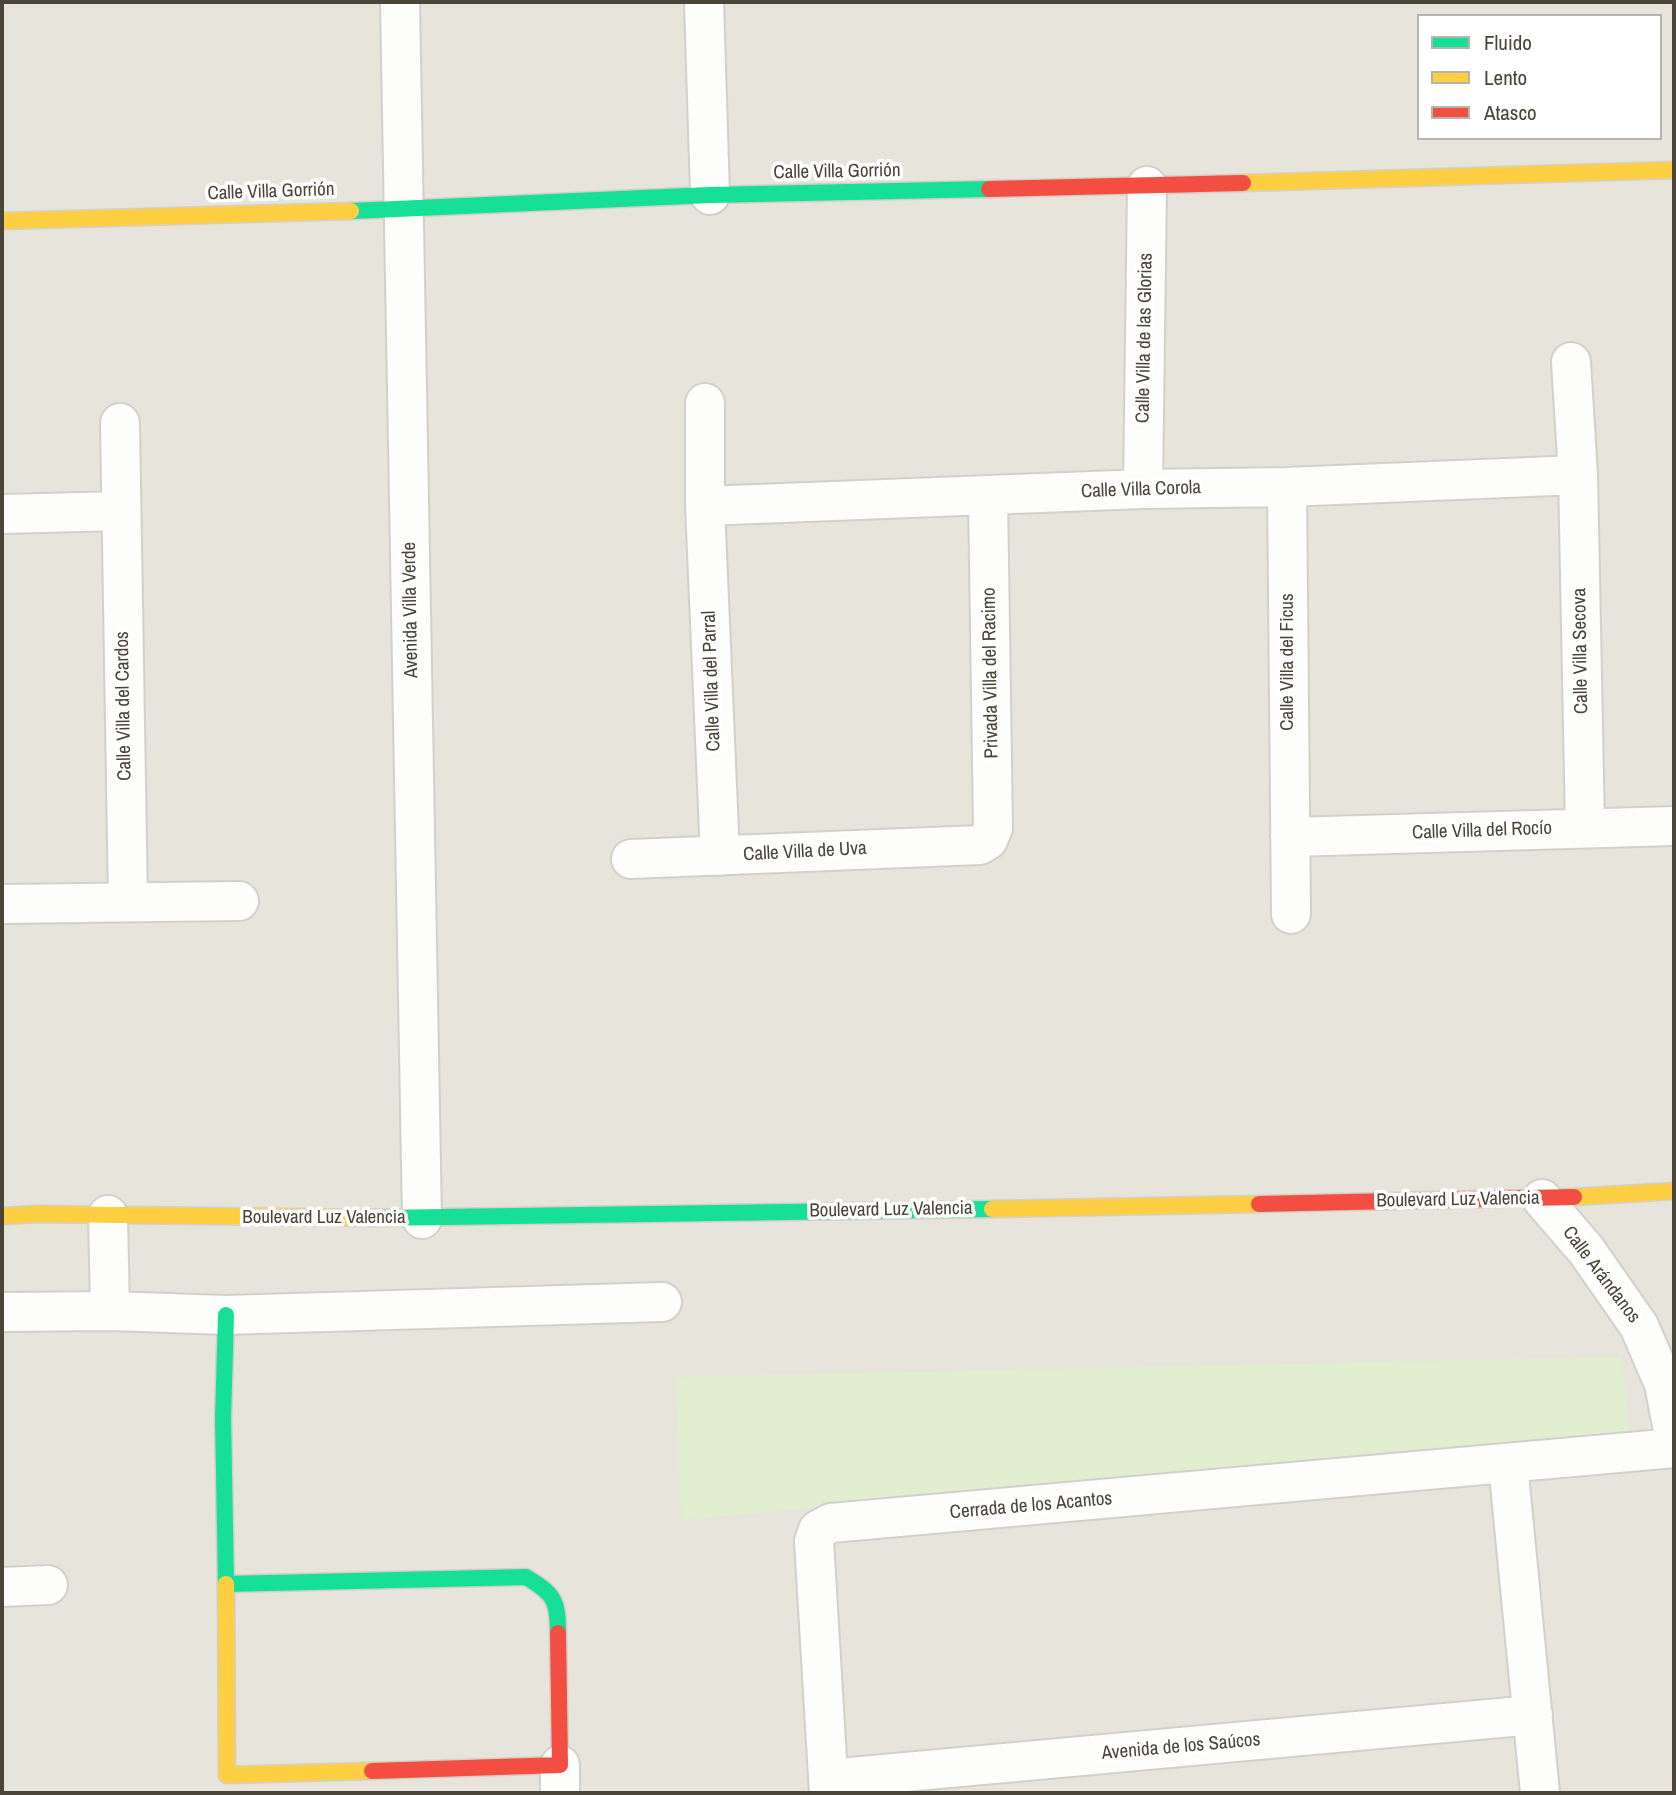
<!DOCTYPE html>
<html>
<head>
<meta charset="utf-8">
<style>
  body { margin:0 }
  #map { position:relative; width:1676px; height:1795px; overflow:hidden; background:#f4f2ee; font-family:"Archivo Narrow",sans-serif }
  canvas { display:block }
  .frame { position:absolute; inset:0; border:4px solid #4b4439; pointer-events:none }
  .legend { position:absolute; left:1417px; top:14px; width:245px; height:126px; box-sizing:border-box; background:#fff; border:2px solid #b7b4b0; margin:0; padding:9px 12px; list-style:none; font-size:21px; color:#4b4439 }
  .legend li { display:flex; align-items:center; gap:14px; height:35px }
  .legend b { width:35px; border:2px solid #b7b4b0 }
</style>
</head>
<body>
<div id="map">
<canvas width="1676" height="1795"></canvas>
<div class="frame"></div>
<ul class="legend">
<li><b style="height:9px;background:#16e098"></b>Fluido</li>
<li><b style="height:9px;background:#ffcf43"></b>Lento</li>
<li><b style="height:9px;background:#f24e42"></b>Atasco</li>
</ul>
</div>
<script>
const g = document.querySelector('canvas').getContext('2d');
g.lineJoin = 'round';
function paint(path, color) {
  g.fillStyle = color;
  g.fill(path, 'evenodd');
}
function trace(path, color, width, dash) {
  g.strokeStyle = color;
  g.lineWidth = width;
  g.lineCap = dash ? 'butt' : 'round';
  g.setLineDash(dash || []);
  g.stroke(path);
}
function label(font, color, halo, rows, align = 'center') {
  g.font = font + ' "Archivo Narrow",sans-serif';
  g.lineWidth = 7;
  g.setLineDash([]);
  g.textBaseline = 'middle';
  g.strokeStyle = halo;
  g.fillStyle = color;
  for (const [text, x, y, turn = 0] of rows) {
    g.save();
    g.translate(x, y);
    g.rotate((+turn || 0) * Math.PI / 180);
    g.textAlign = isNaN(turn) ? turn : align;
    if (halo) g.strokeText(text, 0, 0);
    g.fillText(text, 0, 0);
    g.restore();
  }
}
const residential = new Path2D(`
  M2 2H1674V1793H2ZM1419 16H1660V138H1419Z`);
const green = new Path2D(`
  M1622 1357 1629 1432 681 1520 676 1377Z`);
const street = new Path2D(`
  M400 2 422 1219
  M704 2 710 195
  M1571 362 1578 475 1585 827
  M705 403V506L720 856
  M120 423 128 902
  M1287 487 1291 914
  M1143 489 1147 186
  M705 506 1143 489 1287 487 1578 475
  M2 514 121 511
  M1290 837 1674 826
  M631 859 980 845 988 840 993 828 988 496
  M2 904 239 901
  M1542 1199 1586 1250 1639 1326 1664 1384 1674 1435
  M108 1215 110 1311
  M2 1312 110 1311 226 1315 662 1302
  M1508 1464 1540 1793
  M2 1587 48 1585
  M560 1765V1793
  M829 1779 1533 1715
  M829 1793 814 1541 818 1530 831 1523 1674 1448`);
const fast = new Path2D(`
  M351 211 710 195 989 189
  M376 1218 992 1209
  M226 1315 223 1418 226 1584 526 1577C554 1594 558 1600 558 1633`);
const slow = new Path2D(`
  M1243 183 1674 170
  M2 221 351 211
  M1574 1197 1674 1191
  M992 1209 1259 1204
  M2 1216 37 1214 376 1218
  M226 1584 227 1775 372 1771`);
const jam = new Path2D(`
  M989 189 1243 183
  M1259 1204 1574 1197
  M372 1771 560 1765 558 1633`);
const streetNames = [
  ["Calle Villa Gorrión",837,172,-1],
  ["Calle Villa Gorrión",271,192,-2],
  ["Calle Villa de las Glorias",1145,338,-89],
  ["Calle Villa Corola",1141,490,-2],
  ["Avenida Villa Verde",411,610,-91],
  ["Calle Villa Secova",1581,651,-91],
  ["Calle Villa del Ficus",1288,662,-90],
  ["Privada Villa del Racimo",991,673,-91],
  ["Calle Villa del Parral",712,681,-92],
  ["Calle Villa del Cardos",124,706,-91],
  ["Calle Villa del Rocío",1482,831,-2],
  ["Calle Villa de Uva",805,852,-3],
  ["Boulevard Luz Valencia",1458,1200,-1],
  ["Boulevard Luz Valencia",891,1210,-1],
  ["Boulevard Luz Valencia",324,1218],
  ["Calle Arándanos",1601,1275,53],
  ["Cerrada de los Acantos",1031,1506,-5],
  ["Avenida de los Saúcos",1181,1747,-5]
];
paint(residential, '#e7e4dc');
paint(green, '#e1eecf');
trace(street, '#d2d0cb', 42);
trace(fast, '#d3cfc5', 19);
trace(slow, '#d3cfc5', 19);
trace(jam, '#d3cfc5', 19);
trace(street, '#fdfdfc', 38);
trace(fast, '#16e098', 16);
trace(slow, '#ffcf43', 16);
trace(jam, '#f24e42', 16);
label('19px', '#4b4439', '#fff', streetNames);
</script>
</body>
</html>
